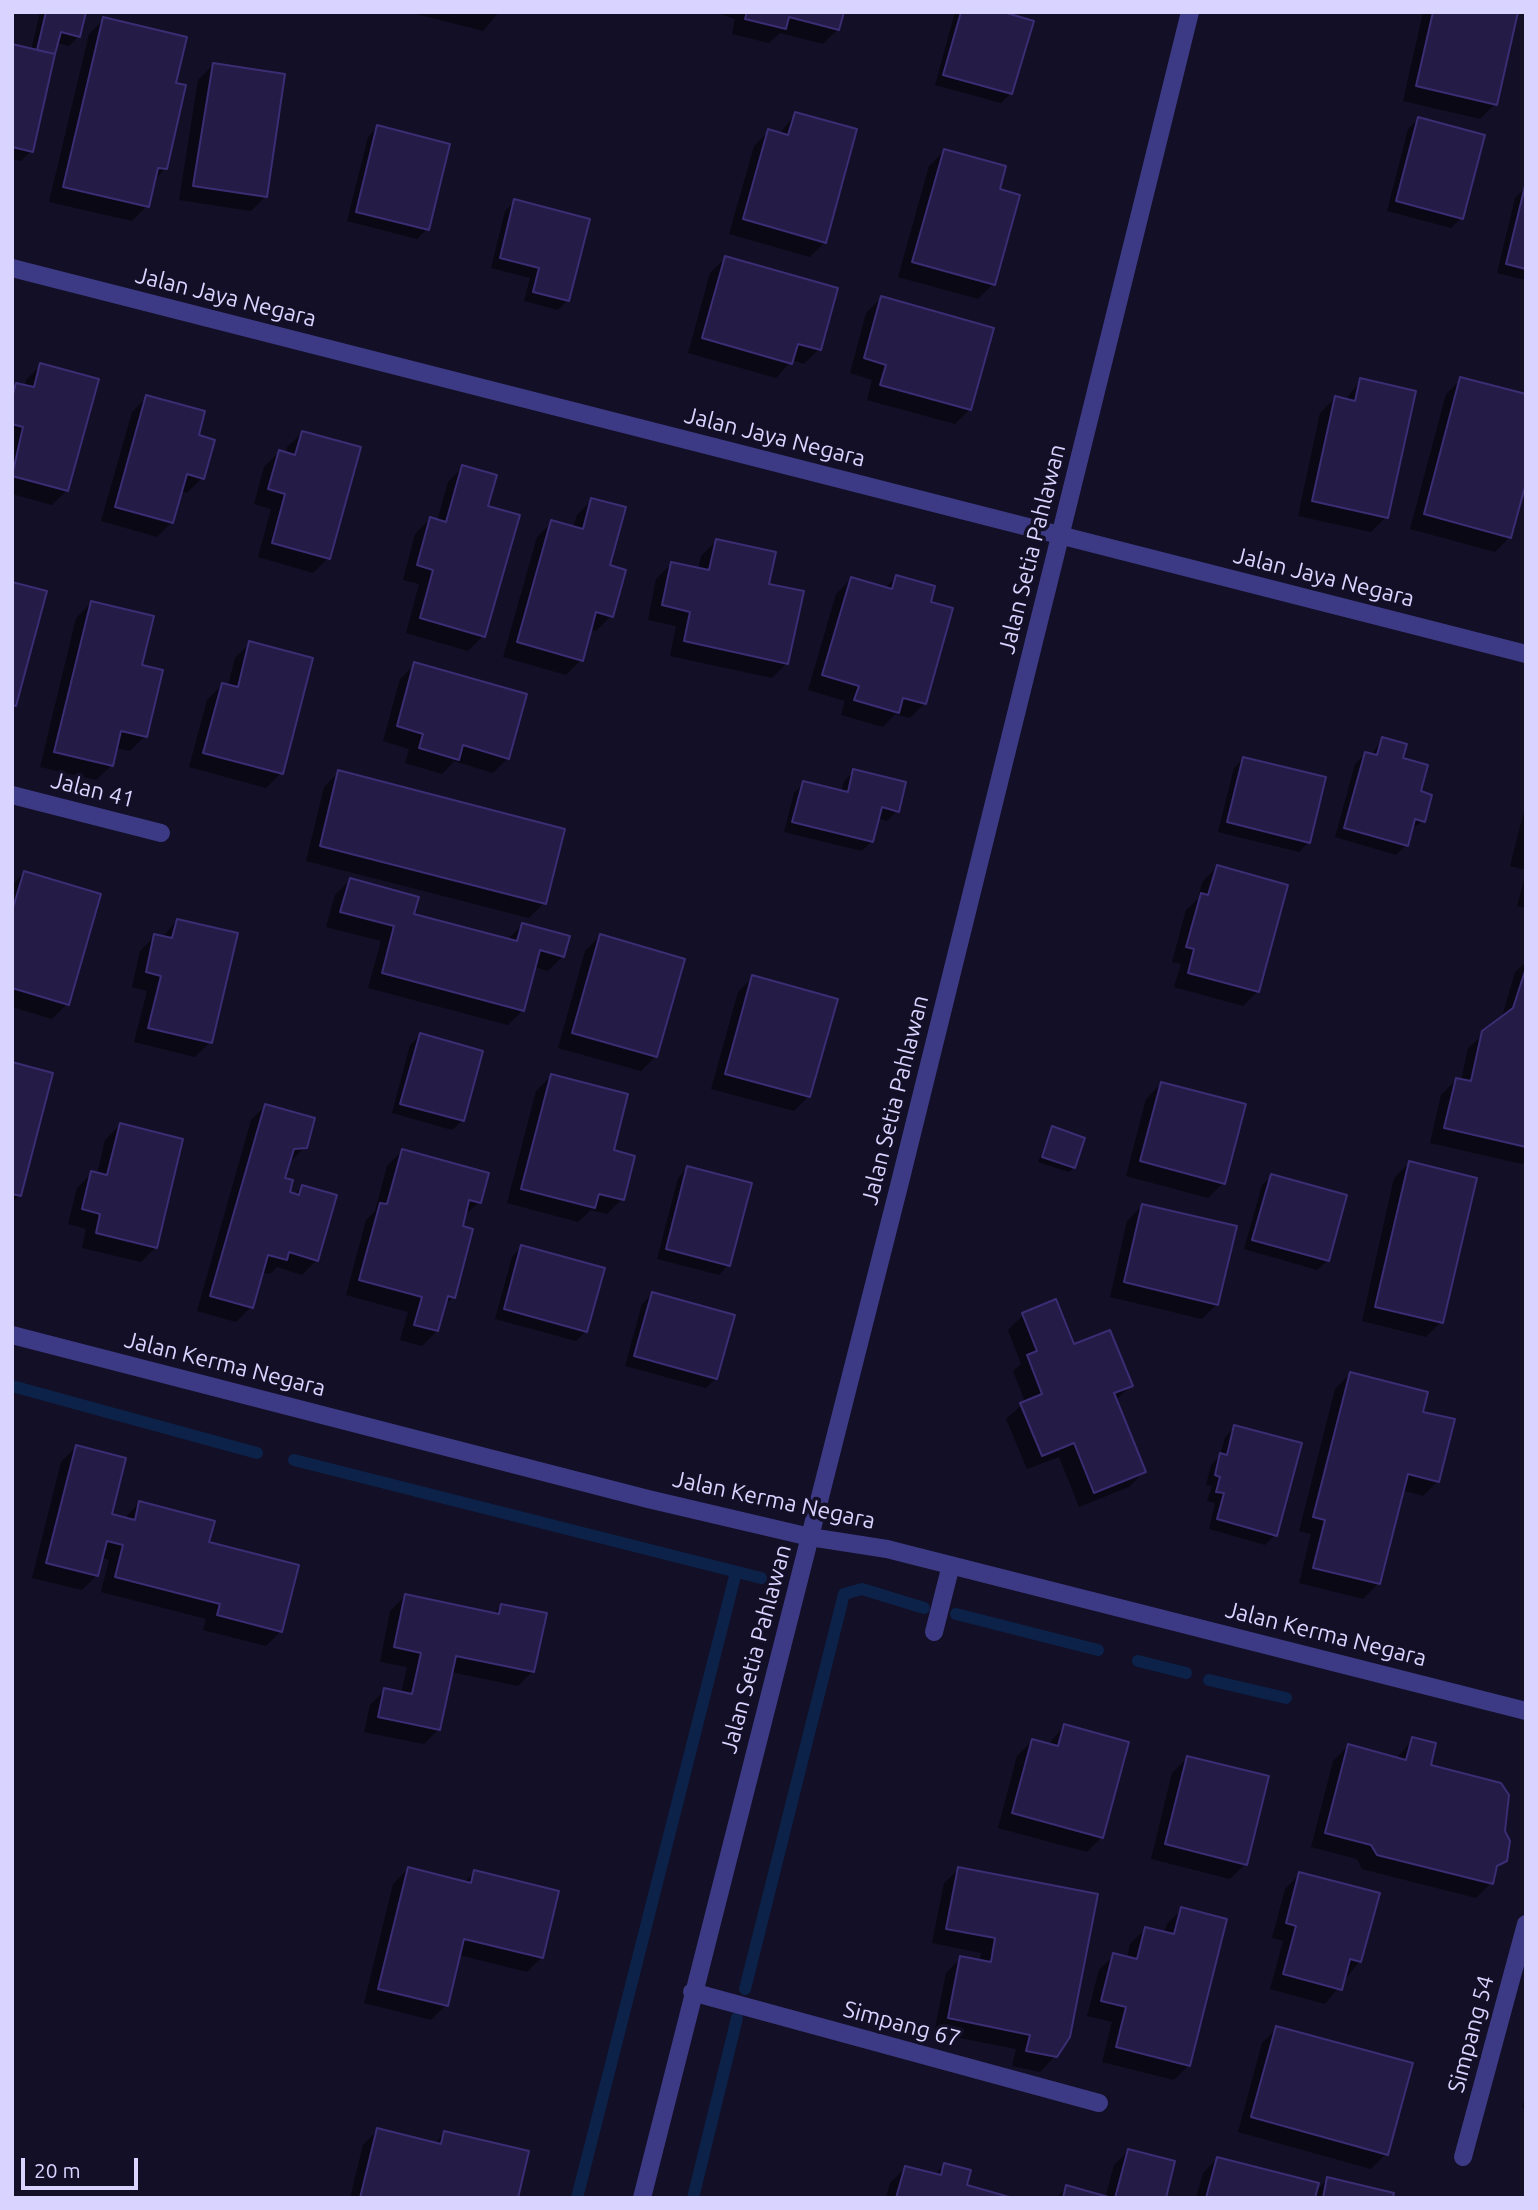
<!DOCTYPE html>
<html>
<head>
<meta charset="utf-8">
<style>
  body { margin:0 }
  #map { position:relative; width:1538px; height:2210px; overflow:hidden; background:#130f26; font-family:Ubuntu,sans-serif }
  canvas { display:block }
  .frame { position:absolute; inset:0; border:14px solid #d9d4ff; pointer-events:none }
  .scale { position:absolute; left:21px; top:2158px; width:117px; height:32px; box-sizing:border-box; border:4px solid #d9d4ff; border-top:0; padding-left:9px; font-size:21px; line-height:24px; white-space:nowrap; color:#d9d4ff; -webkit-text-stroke:5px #130f26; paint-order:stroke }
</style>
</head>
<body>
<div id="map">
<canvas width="1538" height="2210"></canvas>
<div class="frame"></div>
<div class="scale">20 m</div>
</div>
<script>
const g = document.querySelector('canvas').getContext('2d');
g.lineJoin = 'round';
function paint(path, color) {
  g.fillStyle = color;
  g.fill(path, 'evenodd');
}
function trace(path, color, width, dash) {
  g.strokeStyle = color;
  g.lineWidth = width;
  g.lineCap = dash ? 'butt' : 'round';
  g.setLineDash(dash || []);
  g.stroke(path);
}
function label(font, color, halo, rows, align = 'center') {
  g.font = font + ' Ubuntu,sans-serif';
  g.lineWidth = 7;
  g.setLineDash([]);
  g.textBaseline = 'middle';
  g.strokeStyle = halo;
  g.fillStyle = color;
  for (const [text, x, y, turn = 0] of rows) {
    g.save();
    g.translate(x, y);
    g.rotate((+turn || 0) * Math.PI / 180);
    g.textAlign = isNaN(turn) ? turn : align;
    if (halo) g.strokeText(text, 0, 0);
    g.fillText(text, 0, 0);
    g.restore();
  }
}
const shadow = new Path2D(`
  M40 12H85L79 36 69 46 57 43 31 151 21 161 12 159V46L31 50Z
  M408 12H499L483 31Z
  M714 12H842L838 29 823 44 780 33 769 43 732 34 735 19Z
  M955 12H996L1011 93 1001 103 935 85Z
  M1423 12H1517L1495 104 1480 119 1403 101Z
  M104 19 174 84 165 169 154 180 147 206 132 221 49 202 89 34Z
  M213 65 266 196 251 211 179 200 198 80Z
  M796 114 825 242 810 257 729 234 754 146 769 131 779 134Z
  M1418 119 1461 218 1451 228 1387 211 1408 129Z
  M377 127 427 229 417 239 347 221 368 137Z
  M944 151 997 190 993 284 978 299 898 277 929 166Z
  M1525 188H1526V280L1497 273 1515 198Z
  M515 201 568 300 558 310 524 301 530 278 491 268 505 211Z
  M725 258 819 349 804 364 792 360 776 378 688 353 710 273Z
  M881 298 970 409 955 424 867 400 872 380 850 373 866 313Z
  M41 365 67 490 52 505 12 494V389L17 385 24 387 26 380Z
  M1461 379 1510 537 1495 552 1410 529 1446 394Z
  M1361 380 1386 517 1371 532 1298 516 1320 413 1335 398 1345 400Z
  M147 397 202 478 187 493 180 491 172 522 157 537 101 521 132 412Z
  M302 433 328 558 313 573 258 557 271 509 254 504 264 467 279 452 286 454 287 447Z
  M463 467 486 507 483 636 468 651 406 633 419 584 403 580 415 534 430 519 437 521 448 482Z
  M592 500 608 566 611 616 596 631 590 629 581 660 566 675 503 657 537 537 552 522 573 528 577 515Z
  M716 541 767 585 787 663 772 678 670 656 676 626 648 620 656 579 671 564 698 570 701 556Z
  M897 577 929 603 925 703 910 718 895 714 883 727 841 715 845 701 808 690 836 594 851 579 885 588Z
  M91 603 140 666 145 736 130 751 115 748 111 766 96 780 40 767 76 618Z
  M250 643 281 773 266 788 189 767 207 700 222 685 228 686 235 658Z
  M415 664 508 758 493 773 454 761 442 774 405 763 409 749 383 741 400 679Z
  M1383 739 1401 759 1419 792 1423 821 1410 830 1406 845 1396 855 1335 837 1355 764 1365 754 1371 755Z
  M1243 759 1309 842 1299 852 1218 832 1234 768Z
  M854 771 897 811 887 821 877 818 872 841 862 851 784 832 794 793 804 783 841 792 844 781Z
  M339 772 544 903 529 918 306 861 324 787Z
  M1526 803V870L1510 866Z
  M1217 867 1258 991 1243 1006 1174 987 1181 964 1172 962 1186 910 1198 899 1202 882Z
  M1526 872V908L1517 906Z
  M24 873 67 1004 52 1019 12 1007V885Z
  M350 880 412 916 507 940 522 925 563 956 548 971 534 967 523 1010 508 1025 368 988 381 941 326 927 335 895Z
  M177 920 210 1042 195 1057 134 1042 147 991 132 987 140 951 155 936 162 938Z
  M600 936 656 1056 641 1071 558 1048 585 951Z
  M1526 962V1160L1522 1164 1430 1143 1441 1095 1456 1080 1461 1081 1468 1048 1501 1020 1515 972Z
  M753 977 809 1096 794 1111 711 1089 738 992Z
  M420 1035 481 1052 462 1121 452 1130 392 1113 410 1045Z
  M12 1064 51 1074 19 1196 12 1202Z
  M551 1076 611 1152 622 1199 607 1214 591 1210 578 1222 507 1203 536 1091Z
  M1161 1084 1223 1183 1208 1198 1126 1176 1146 1099Z
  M266 1105 305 1147 290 1162 283 1180 288 1194 294 1195 302 1187 317 1260 302 1275 277 1267 270 1274 261 1272 251 1307 236 1322 197 1311 251 1120Z
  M120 1125 156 1247 141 1262 82 1248 86 1229 68 1224 77 1188 92 1173 97 1175 105 1140Z
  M1052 1128 1074 1167 1069 1172 1038 1162Z
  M402 1151 479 1202 463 1217 453 1297 443 1307 437 1331 422 1346 400 1340 408 1312 346 1295 366 1220 375 1211 387 1166Z
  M1409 1163 1441 1322 1426 1337 1362 1321 1394 1178Z
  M687 1168 728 1265 719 1275 657 1259 678 1178Z
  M1272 1176 1345 1196 1327 1261 1317 1270 1244 1249 1262 1185Z
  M1142 1206 1217 1304 1202 1319 1110 1297 1127 1221Z
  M521 1247 586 1331 576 1341 495 1319 512 1257Z
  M652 1294 716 1378 706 1388 625 1366 642 1304Z
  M1055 1302 1073 1346 1131 1385 1115 1401 1144 1472 1129 1487 1079 1507 1059 1457 1027 1469 1006 1419 1025 1402 1013 1371 1021 1364 1008 1330 1023 1315Z
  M1350 1374 1421 1413 1438 1481 1423 1496 1402 1490 1378 1584 1363 1599 1299 1583 1311 1534 1299 1531 1335 1389Z
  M1235 1427 1275 1535 1265 1545 1209 1529 1215 1503 1207 1501 1212 1486 1206 1485 1211 1465 1220 1456 1225 1437Z
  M76 1447 110 1515 124 1519 139 1503 207 1544 281 1631 266 1646 203 1630 206 1619 101 1592 109 1560 101 1557 97 1575 82 1590 32 1578 61 1462Z
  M405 1596 493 1614 502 1606 533 1671 518 1686 451 1672 439 1729 424 1744 364 1732 370 1705 385 1690 401 1694 407 1667 380 1662 390 1611Z
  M1064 1726 1102 1837 1087 1852 998 1828 1017 1756 1032 1741 1048 1745Z
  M1413 1739 1429 1766 1504 1831 1505 1860 1494 1872 1491 1883 1476 1898 1362 1869 1357 1859 1311 1847 1333 1761 1348 1746 1396 1759Z
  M1187 1758 1245 1864 1230 1879 1151 1859 1172 1773Z
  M408 1869 464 1883 475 1872 542 1957 527 1972 459 1955 446 2005 431 2020 364 2003 393 1884Z
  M959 1869 1096 1896 1055 2056 1040 2072 1012 2066 1016 2049 934 2033 946 1973 961 1958 980 1961 981 1953 932 1943 944 1883Z
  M1300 1874 1360 1961 1325 2004 1270 1989 1283 1941 1272 1938 1285 1889Z
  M1182 1909 1189 2065 1174 2080 1102 2062 1112 2022 1087 2016 1099 1970 1114 1955 1127 1958 1130 1944 1145 1929 1164 1934 1167 1924Z
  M1277 2028 1386 2154 1371 2169 1238 2132 1262 2043Z
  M1526 2092V2109L1522 2108Z
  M378 2130 434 2144 445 2133 516 2198H350L363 2145Z
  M1129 2150 1164 2198H1056L1067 2187 1105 2198 1114 2165Z
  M1218 2158 1315 2192 1328 2179 1391 2198H1196L1203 2173Z
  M945 2165 965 2186 1007 2198H886L890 2183 905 2168 934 2175Z`);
const stream = new Path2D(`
  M12 1386 257 1453
  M294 1460 761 1578
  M956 1614 1098 1650
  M1138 1661 1186 1673
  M1209 1680 1286 1698
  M745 1989 844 1594 862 1589 924 1608
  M577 2198 736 1572
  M693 2198 737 2018`);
const building = new Path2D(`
  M46 12H86L80 37 61 32 55 54 37 50Z
  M747 12H844L839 30 789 17 786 29 745 19Z
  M961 12H1003L1034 21 1012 94 943 75Z
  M1433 12H1518L1497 105 1416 86Z
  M103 17 187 37 176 83 186 85 167 169 158 168 149 207 63 187Z
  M12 44 55 54 33 152 12 147Z
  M213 63 285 74 267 197 193 186Z
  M795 112 857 129 826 243 743 219 768 129 788 135Z
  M1418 117 1485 135 1463 219 1396 201Z
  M377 125 450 144 429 230 356 212Z
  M944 149 1006 166 1000 189 1020 195 995 285 912 262Z
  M1525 186 1526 187V269L1506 264Z
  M514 199 590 219 569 301 533 292 539 268 500 258Z
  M725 256 838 288 821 350 798 344 792 364 702 338Z
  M881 296 994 328 971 410 880 385 886 365 864 358Z
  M40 363 99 379 68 491 12 476 23 427 12 424V398L16 383 34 387Z
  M1460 377 1526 394V483L1511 538 1424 514Z
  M1360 378 1416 391 1388 518 1312 501 1335 396 1355 401Z
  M146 395 205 411 199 435 215 440 204 479 187 474 173 523 115 507Z
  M302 431 361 447 330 559 272 543 285 494 268 489 279 450 295 455Z
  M462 465 497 475 488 506 520 515 485 637 420 618 433 570 417 565 430 517 446 522Z
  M591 498 626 507 610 565 626 570 613 617 596 612 583 661 517 642 551 520 583 529Z
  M716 539 776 552 769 584 804 591 788 664 684 641 690 612 662 605 671 562 709 570Z
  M896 575 935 586 931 602 953 608 926 704 903 698 899 713 854 700 859 686 822 675 851 577 892 589Z
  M12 582 47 591 16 706 12 705Z
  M91 601 154 616 142 665 163 670 147 737 121 731 113 766 54 752Z
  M249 641 313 658 283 774 203 753 222 683 238 687Z
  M414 662 527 694 509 759 463 745 459 760 419 748 423 734 397 726Z
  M1382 737 1407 744 1403 758 1428 765 1421 791 1432 795 1425 822 1415 819 1408 846 1344 828 1365 752 1377 755Z
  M1243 757 1326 777 1310 843 1227 822Z
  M853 769 906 782 899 812 882 807 873 842 792 822 803 781 848 792Z
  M338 770 565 829 546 904 320 846Z
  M1217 865 1288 885 1259 992 1188 973 1194 949 1186 947 1201 893 1208 895Z
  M24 871 101 894 69 1005 12 988V911Z
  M350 878 419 897 414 914 517 941 522 923 570 936 564 957 540 950 524 1011 382 973 394 926 340 912Z
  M177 919 238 933 212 1043 148 1028 161 976 146 972 154 934 172 938Z
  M600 934 685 959 657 1057 572 1033Z
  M1526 968V1147L1444 1128 1456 1078 1471 1081 1482 1031 1513 1008Z
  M752 975 838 999 810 1097 725 1074Z
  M420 1033 483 1051 464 1121 400 1104Z
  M12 1062 53 1073 21 1196 12 1194Z
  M551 1074 628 1094 614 1150 635 1156 624 1200 599 1194 595 1208 521 1189Z
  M1161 1082 1246 1104 1225 1184 1140 1161Z
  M265 1104 315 1118 307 1148 294 1149 285 1178 293 1180 290 1192 299 1195 302 1185 337 1195 318 1261 289 1252 287 1260 268 1255 253 1308 210 1296Z
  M120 1123 183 1139 157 1248 96 1233 100 1214 82 1209 91 1171 107 1175Z
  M1052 1126 1085 1138 1075 1168 1042 1157Z
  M402 1149 489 1173 481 1203 469 1200 463 1226 473 1229 455 1298 448 1296 438 1331 414 1325 422 1297 359 1280 380 1203 387 1204Z
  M1409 1161 1477 1178 1443 1323 1375 1307Z
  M687 1166 752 1183 730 1266 666 1249Z
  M1271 1174 1347 1195 1329 1261 1252 1240Z
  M1142 1204 1237 1226 1218 1305 1124 1282Z
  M521 1245 605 1268 587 1332 504 1309Z
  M652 1292 735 1315 717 1379 634 1356Z
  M1056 1299 1074 1344 1110 1330 1133 1386 1114 1393 1146 1472 1094 1493 1074 1443 1042 1456 1020 1403 1042 1394 1027 1355 1037 1351 1022 1313Z
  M1350 1372 1428 1392 1423 1412 1455 1419 1439 1482 1408 1474 1380 1584 1313 1568 1325 1520 1313 1517Z
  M1234 1425 1302 1443 1277 1536 1217 1519 1224 1493 1216 1492 1220 1477 1215 1475 1220 1453 1227 1455Z
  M76 1445 126 1458 112 1514 135 1520 139 1501 215 1521 209 1542 299 1565 282 1632 217 1615 220 1604 115 1577 123 1545 107 1541 98 1576 46 1563Z
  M405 1594 499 1614 501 1604 547 1613 534 1672 456 1656 440 1730 378 1717 384 1688 412 1694 421 1653 394 1647Z
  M1064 1724 1129 1742 1103 1838 1012 1813 1032 1739 1058 1746Z
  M1412 1737 1436 1743 1431 1765 1501 1783 1509 1795 1505 1831 1510 1841 1507 1861 1497 1866 1493 1884 1377 1855 1371 1845 1325 1833 1348 1744 1406 1760Z
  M1187 1756 1269 1776 1247 1865 1165 1844Z
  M408 1867 471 1883 474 1870 559 1891 543 1958 464 1939 448 2006 378 1989Z
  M958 1867 1098 1894 1070 2037 1057 2057 1026 2051 1030 2035 948 2018 960 1956 991 1962 995 1938 946 1929Z
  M1299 1872 1380 1893 1361 1962 1350 1959 1342 1990 1283 1974 1296 1926 1286 1923Z
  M1181 1907 1227 1919 1190 2066 1116 2047 1126 2007 1101 2001 1113 1953 1137 1959 1145 1927 1174 1934Z
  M1276 2026 1413 2063 1388 2155 1251 2117Z
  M377 2128 441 2144 444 2131 529 2151 518 2198H360Z
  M1128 2149 1175 2161 1166 2198H1115Z
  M1217 2157 1319 2183 1315 2198H1206Z
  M944 2163 971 2170 967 2185 1013 2198H896L905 2166 941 2175Z
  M1327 2177 1394 2193 1393 2198H1323Z
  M1066 2185 1112 2198H1063Z`);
const minor = new Path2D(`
  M12 268 1526 654
  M12 795 161 833
  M12 1335 648 1499 810 1537 887 1549 1526 1711
  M934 1632 951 1565
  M692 1992 1099 2103
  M1463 2157 1526 1924
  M642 2198 899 1186 1190 12`);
const streetNames = [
  ["Jalan Jaya Negara",226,297,14],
  ["Jalan Jaya Negara",775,437,14],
  ["Jalan Setia Pahlawan",1032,549,-76],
  ["Jalan Jaya Negara",1324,577,14],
  ["Jalan 41",93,790,14],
  ["Jalan Setia Pahlawan",895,1100,-76],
  ["Jalan Kerma Negara",225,1364,14],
  ["Jalan Kerma Negara",774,1500,12],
  ["Jalan Kerma Negara",1326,1634,14],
  ["Jalan Setia Pahlawan",756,1649,-75],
  ["Simpang 67",902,2024,15],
  ["Simpang 54",1471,2034,-75]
];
paint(shadow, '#0007');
trace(stream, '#0c2248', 12);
paint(building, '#241b47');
trace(building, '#3b2d73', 2);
trace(minor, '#3d3a85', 18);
label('23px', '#d9d4ff', '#130f26', streetNames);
</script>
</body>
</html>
